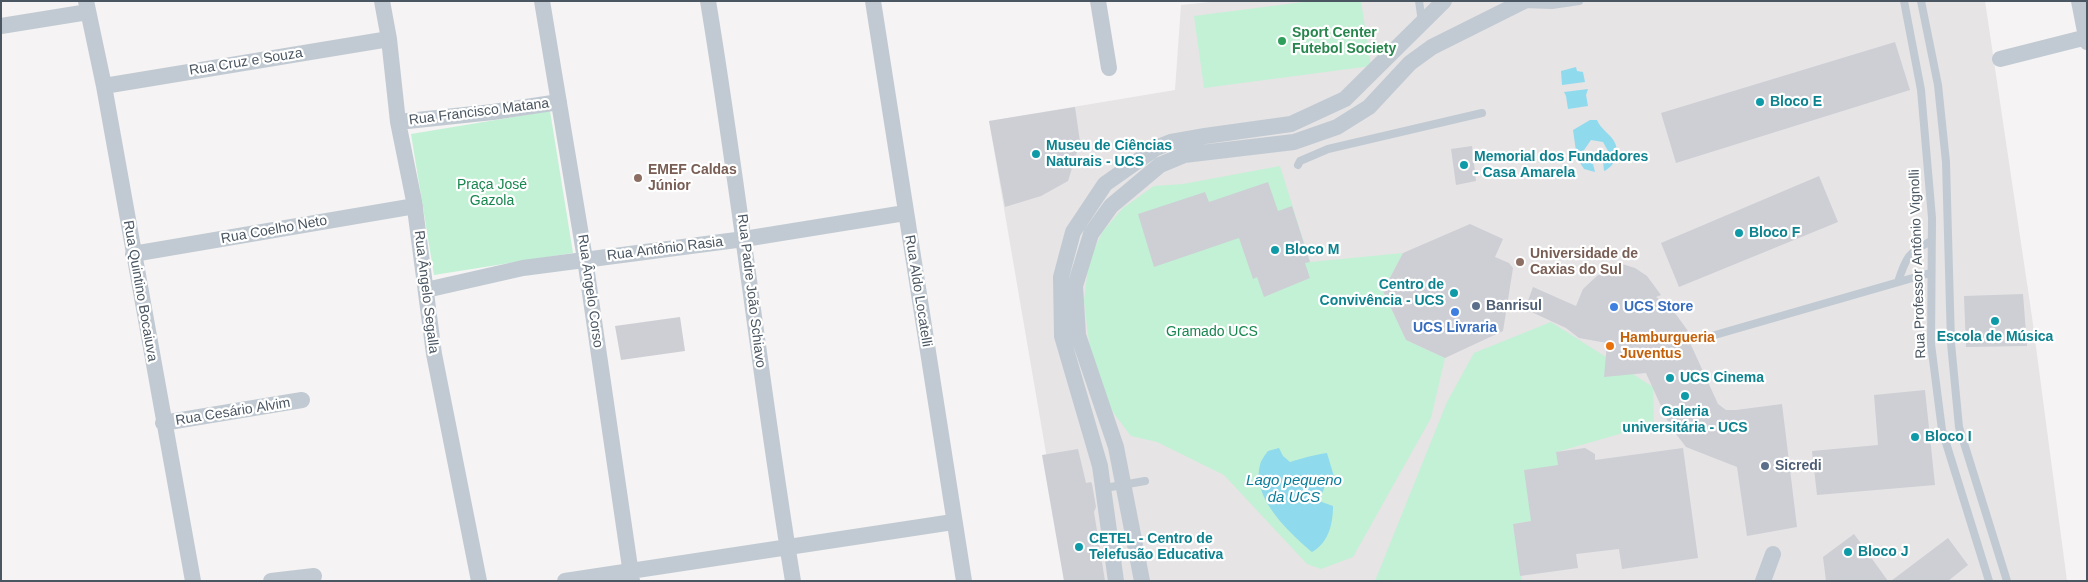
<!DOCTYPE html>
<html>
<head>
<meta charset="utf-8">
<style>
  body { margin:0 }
  #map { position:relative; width:2088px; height:582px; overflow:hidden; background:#f5f3f3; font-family:Helvetica,sans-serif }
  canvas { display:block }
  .frame { position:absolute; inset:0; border:2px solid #4a5661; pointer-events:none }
</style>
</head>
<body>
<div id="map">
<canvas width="2088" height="582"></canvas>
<div class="frame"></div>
</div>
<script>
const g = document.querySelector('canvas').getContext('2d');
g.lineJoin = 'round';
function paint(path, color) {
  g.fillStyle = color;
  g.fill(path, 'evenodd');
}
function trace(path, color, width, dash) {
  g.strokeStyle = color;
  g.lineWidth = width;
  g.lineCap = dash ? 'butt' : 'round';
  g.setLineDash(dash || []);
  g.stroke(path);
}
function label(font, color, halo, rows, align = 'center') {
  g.font = font + ' Helvetica,sans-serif';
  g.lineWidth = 4.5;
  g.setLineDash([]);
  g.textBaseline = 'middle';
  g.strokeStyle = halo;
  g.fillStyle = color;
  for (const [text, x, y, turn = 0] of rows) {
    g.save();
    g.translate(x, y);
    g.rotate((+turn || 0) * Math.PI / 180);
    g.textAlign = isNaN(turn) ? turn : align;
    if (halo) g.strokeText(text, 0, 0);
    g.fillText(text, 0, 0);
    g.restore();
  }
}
const education = new Path2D(`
  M1220 1H1985L2032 317 2067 581H1068L989 121 1175 90 1181 5Z`);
const green = new Path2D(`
  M1311 1H1361L1371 66 1204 88 1194 16Z
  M550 111 573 253 434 275 411 134Z
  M1280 166 1310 262 1403 253 1383 291 1406 340 1445 358 1431 418 1353 557 1321 569 1307 564 1224 475 1157 442 1131 436 1112 411 1090 350 1084 301 1089 260 1103 231 1123 208 1154 186 1183 184Z
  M1551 322 1653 387 1654 424 1557 452 1558 465 1531 521 1513 524 1522 581H1375L1447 402 1474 353Z`);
const water = new Path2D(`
  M1576 67 1577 71 1583 72 1585 82 1562 85 1561 71Z
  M1588 89 1586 95 1588 106 1568 109 1566 96 1564 92Z
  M1590 120H1597C1601 130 1611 134 1615 143 1620 154 1614 167 1604 171L1603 161 1608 151 1603 142 1591 140 1582 153 1588 162 1593 164 1595 172 1584 169 1577 158 1573 130Z
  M1279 448 1283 456 1290 462C1303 458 1313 455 1327 453L1335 480 1331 487 1325 486 1319 501 1333 506C1333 525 1328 543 1312 552 1290 533 1251 498 1260 465 1261 460 1265 455 1268 451Z`);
const building = new Path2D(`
  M1895 42 1910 90 1676 163 1661 113Z
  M1075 107 1080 142 1068 181 1041 196 1005 207 989 121Z
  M1472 146 1476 181 1456 185 1451 149Z
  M1819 176 1838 222 1679 287 1661 243Z
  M1268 182 1278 211 1292 206 1310 262 1305 263 1310 278 1264 297 1257 277 1253 279 1239 238 1154 267 1138 214 1205 192 1209 202Z
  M1470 224 1503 239 1495 257 1509 263 1513 268 1503 331 1445 358 1406 340 1383 291 1403 253Z
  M1619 263 1635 268 1647 276 1661 295 1656 297 1672 309 1688 331 1685 332 1718 404 1726 410H1736L1782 404 1797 527 1747 536 1737 467 1686 447 1670 426 1646 373 1604 377 1607 343 1579 338 1566 328 1525 309 1533 287 1576 306 1583 289 1597 276Z
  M2023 294 2027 346 1966 347 1964 296Z
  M680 317 685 351 621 360 615 326Z
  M1925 390 1935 485 1817 495 1812 451 1878 445 1874 395Z
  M1585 448 1595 454V460L1683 448 1698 558 1622 569 1619 549 1576 554 1578 568 1520 576 1513 524 1531 521 1524 470 1558 465 1556 452Z
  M1078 449 1086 483 1091 482 1092 484 1096 507 1094 512 1105 581H1064L1042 455Z
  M1854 534 1888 581H1826L1823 557Z
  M1948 538 1968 565 1948 581H1891Z`);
const service = new Path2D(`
  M1419 1 1422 22
  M1904 1 1921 90 1932 218 1931 344 1942 430 1989 581
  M1921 1 1938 85 1946 162 1951 343 1959 427 2007 581
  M1522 4 1552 5 1579 1
  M1298 165 1300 161 1328 149 1482 113
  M1898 282C1906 257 1908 253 1931 241
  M1708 337 1930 273
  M1105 488 1145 481`);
const minor = new Path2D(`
  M86 1 104 86 193 581
  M382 1 389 39 398 122 414 201 434 354 479 581
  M542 1 585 259 632 581
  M708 1C740 194 761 388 793 581
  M873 1 964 581
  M1098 1 1109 68
  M2079 1 2087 42
  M1 26 88 12
  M2000 59 2087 37
  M104 86 389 39
  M398 122 493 112 559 102
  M133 254 415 206
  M426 290 523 268 744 239 905 213
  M163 423 302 400
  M271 581 314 576
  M565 581 953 522
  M1116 581 1100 466 1062 336 1061 277 1073 232 1105 184 1156 148 1171 142 1205 136 1291 124 1345 99 1444 1
  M1142 581 1116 447 1078 335 1075 286 1091 234 1111 206 1160 165 1184 155 1294 142 1337 127 1369 107 1410 63 1432 47 1524 1
  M1763 581 1773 554`);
const markers = [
  [1282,41,5,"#2e9e5b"],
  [1760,102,5,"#0f9aa8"],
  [1036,154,5,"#0f9aa8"],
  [1464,165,5,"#0f9aa8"],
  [638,178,5,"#8d6e63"],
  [1739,233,5,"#0f9aa8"],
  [1275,250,5,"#0f9aa8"],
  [1520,262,5,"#8d6e63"],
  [1454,293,5,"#0f9aa8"],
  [1476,306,5,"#5c6f8a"],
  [1614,307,5,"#3f7fe0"],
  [1455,312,5,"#3f7fe0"],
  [1995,321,5,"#0f9aa8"],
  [1610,346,5,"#e8710a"],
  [1670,378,5,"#0f9aa8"],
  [1685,396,5,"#0f9aa8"],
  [1915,437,5,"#0f9aa8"],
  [1765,466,5,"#5c6f8a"],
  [1079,547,5,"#0f9aa8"],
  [1848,552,5,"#0f9aa8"]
];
const leisureNames = [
  ["Sport Center",1292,33],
  ["Futebol Society",1292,49]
];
const streetNames = [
  ["Rua Cruz e Souza",246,62,-9],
  ["Rua Francisco Matana",479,112,-7],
  ["Rua Coelho Neto",274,230,-10],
  ["Rua Antônio Rasia",665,249,-7],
  ["Rua Professor Antônio Vignolli",1918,264,-92],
  ["Rua Quintino Bocaiuva",140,291,80],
  ["Rua Ângelo Corso",590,291,82],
  ["Rua Padre João Schiavo",751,291,83],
  ["Rua Aldo Locatelli",918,291,81],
  ["Rua Ângelo Segalla",426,292,83],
  ["Rua Cesário Alvim",233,412,-9]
];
const cultureNames = [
  ["Bloco E",1770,102],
  ["Museu de Ciências",1046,146],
  ["Naturais - UCS",1046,162],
  ["Memorial dos Fundadores",1474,157],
  ["- Casa Amarela",1474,173],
  ["Bloco F",1749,233],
  ["Bloco M",1285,250],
  ["Centro de",1444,285,"right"],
  ["Convivência - UCS",1444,301,"right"],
  ["Escola de Música",1995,337,"center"],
  ["UCS Cinema",1680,378],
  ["Galeria",1685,412,"center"],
  ["universitária - UCS",1685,428,"center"],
  ["Bloco I",1925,437],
  ["CETEL - Centro de",1089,539],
  ["Telefusão Educativa",1089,555],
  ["Bloco J",1858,552]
];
const educationNames = [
  ["EMEF Caldas",648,170],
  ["Júnior",648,186],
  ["Universidade de",1530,254],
  ["Caxias do Sul",1530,270]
];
const parkNames = [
  ["Praça José",492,185],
  ["Gazola",492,201],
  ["Gramado UCS",1212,332]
];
const serviceNames = [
  ["Banrisul",1486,306],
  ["Sicredi",1775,466]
];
const shopNames = [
  ["UCS Store",1624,307],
  ["UCS Livraria",1455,328,"center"]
];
const foodNames = [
  ["Hamburgueria",1620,338],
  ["Juventus",1620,354]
];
const waterNames = [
  ["Lago pequeno",1294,481],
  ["da UCS",1294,498]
];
paint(education, '#e6e4e5');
paint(green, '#c3f1d5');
paint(water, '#90daee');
paint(building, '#cdcfd5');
trace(service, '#c1cad2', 8);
trace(minor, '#c1cad2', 16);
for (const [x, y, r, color] of markers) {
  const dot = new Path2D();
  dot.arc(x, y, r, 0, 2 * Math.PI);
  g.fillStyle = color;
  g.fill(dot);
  trace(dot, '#fff', 2);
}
label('bold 14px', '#27864d', '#fff', leisureNames, 'left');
label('14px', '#4a5661', '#fff', streetNames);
label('bold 14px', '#0d838f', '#fff', cultureNames, 'left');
label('bold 14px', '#785e54', '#fff', educationNames, 'left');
label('14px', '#17864f', '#fff', parkNames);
label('bold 14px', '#4e5e75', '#fff', serviceNames, 'left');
label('bold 14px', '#366cbe', '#fff', shopNames, 'left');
label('bold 14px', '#c56008', '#fff', foodNames, 'left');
label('italic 15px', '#0c7c9b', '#fff', waterNames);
</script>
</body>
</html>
